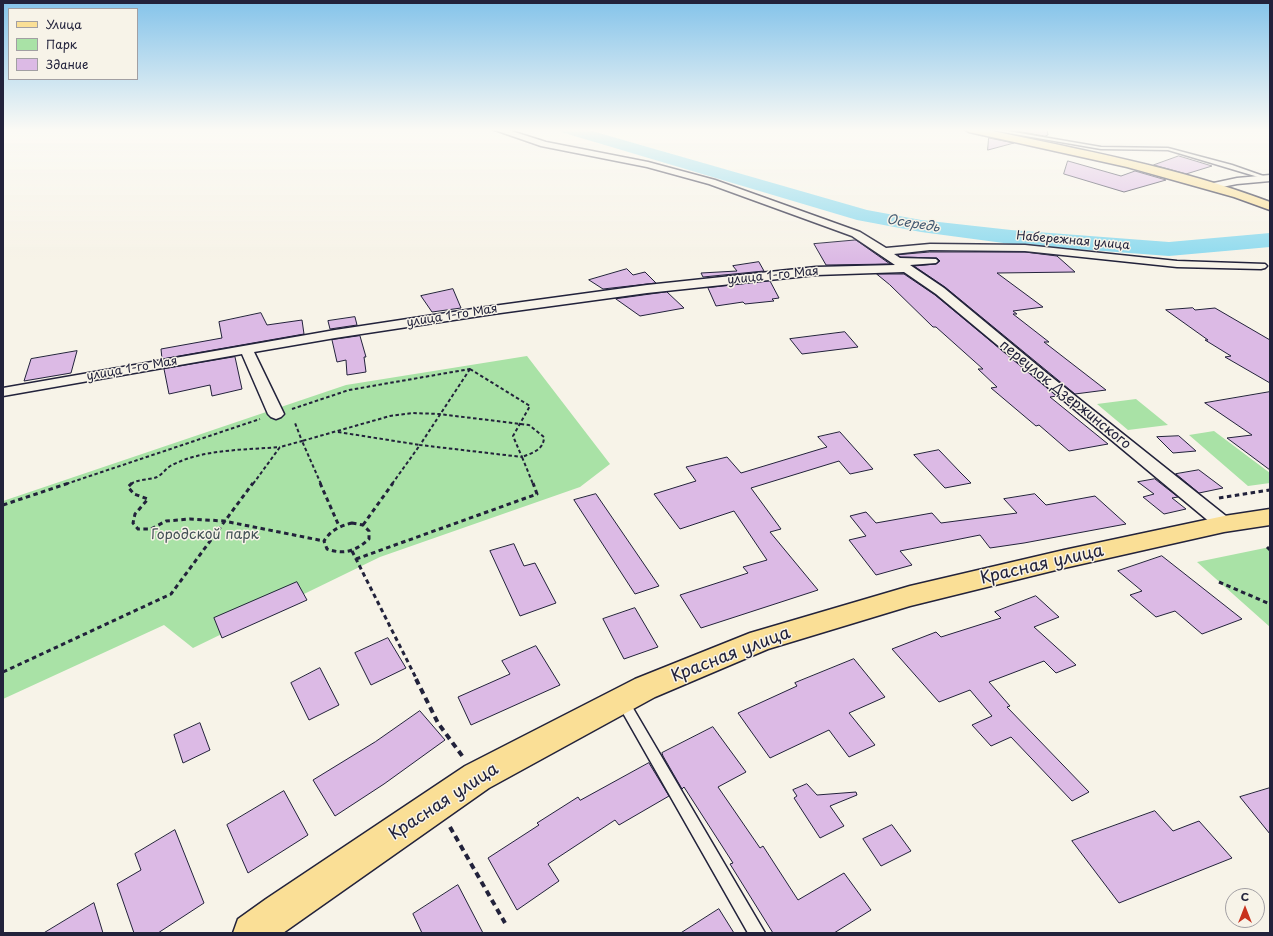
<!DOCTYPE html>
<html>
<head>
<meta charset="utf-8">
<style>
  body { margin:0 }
  #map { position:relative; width:1273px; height:936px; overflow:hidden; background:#f7f3e8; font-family:"Playpen Sans",sans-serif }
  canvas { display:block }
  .frame { position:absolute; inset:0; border:4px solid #22223b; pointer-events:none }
  .legend { position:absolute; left:8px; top:8px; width:130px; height:72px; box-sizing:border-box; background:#f7f3e8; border:1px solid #a29fa3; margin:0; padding:5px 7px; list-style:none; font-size:12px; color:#22223b }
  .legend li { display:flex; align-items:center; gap:8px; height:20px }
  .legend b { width:20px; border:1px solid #a29fa3 }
  .north { position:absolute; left:1225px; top:888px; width:40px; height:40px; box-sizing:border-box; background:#f7f3e8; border:1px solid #a29fa3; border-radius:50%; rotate:0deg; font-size:11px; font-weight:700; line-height:16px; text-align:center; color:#22223b }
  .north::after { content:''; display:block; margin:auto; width:14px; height:18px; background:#c8321e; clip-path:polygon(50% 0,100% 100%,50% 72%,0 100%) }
</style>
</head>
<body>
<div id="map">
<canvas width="1273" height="936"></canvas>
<div class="frame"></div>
<ul class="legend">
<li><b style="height:5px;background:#fadf96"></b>Улица</li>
<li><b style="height:11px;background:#a9e2a6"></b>Парк</li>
<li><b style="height:11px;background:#dcbae5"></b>Здание</li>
</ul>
<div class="north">С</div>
</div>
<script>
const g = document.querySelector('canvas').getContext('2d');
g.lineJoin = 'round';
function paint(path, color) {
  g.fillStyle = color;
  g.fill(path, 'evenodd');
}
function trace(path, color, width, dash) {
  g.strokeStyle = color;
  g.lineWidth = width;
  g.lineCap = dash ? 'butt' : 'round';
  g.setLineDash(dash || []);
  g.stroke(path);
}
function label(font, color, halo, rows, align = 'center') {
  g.font = font + ' "Playpen Sans",sans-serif';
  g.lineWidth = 3;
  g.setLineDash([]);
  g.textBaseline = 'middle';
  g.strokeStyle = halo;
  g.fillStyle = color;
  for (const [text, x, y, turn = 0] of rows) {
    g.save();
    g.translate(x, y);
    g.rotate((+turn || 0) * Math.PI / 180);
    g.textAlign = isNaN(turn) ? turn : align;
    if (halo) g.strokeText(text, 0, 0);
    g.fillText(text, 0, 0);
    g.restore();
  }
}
const green = new Path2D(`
  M527 356 610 464 580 487 380 557 193 648 164 625 3 699V501L346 385Z
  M1136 399 1168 425 1128 430 1097 404Z
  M1214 431 1270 473V483L1248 486 1189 435Z
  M1270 547V627L1197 562Z`);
const river = new Path2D(`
  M559 129H585L867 210 921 220 1011 230 1169 242 1270 233V247L1169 256 1011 244 921 232 857 220 561 132Z`);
const building = new Path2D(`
  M1006 129H1047L1048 135 1045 136Z
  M989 138 1014 143 988 150Z
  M1179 156 1212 166 1186 174 1154 165Z
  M1068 161 1121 176 1135 171 1166 180 1124 192 1064 174Z
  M855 240H856L890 264 826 265 814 244Z
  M930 252H1025L1057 256 1075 272 997 273 1043 307 1013 311 1017 314H1013L1049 342H1044L1106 390 1075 394 945 287 914 266 936 264 940 261 937 258 900 257 898 255Z
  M759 262 764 271 703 277 701 273 737 271 733 266Z
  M627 269 633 275 645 272 656 283 603 289 589 280Z
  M877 274H904L935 295 1057 396 1050 397 1108 444 1069 451 1039 425 1036 426 991 388 997 387 978 369H983L936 327H933L890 285Z
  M770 281 779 298 772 299 774 301 745 304 743 302 716 306 708 288Z
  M453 289 461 308 432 312 421 296Z
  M667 292 684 308 640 316 616 299Z
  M1193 308 1195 310 1215 308 1270 340V383L1225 357 1231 356 1205 340H1208L1166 310Z
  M261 313 267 325 302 320 304 334 162 359 161 349 222 338 219 322Z
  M355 317 357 325 330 329 328 321Z
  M845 332 858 347 802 354 790 339Z
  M360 336 366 357H364L366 372 347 375 346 360 337 362 332 340Z
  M77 351 71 373 24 381 31 359Z
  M235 357 242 389 212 396 210 385 169 394 164 369Z
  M1270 392V470L1227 438 1252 435 1205 403Z
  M840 432 873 469 850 474 839 461 751 488 781 529 770 532 818 590 701 628 680 595 748 573 743 567 767 560 734 511 680 529 654 494 696 481 686 467 727 457 741 473 827 447 818 437Z
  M1179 436 1196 451 1173 453 1157 437Z
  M939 450 960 472 971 483 945 488 914 455Z
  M1199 470 1223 488 1199 493 1176 474Z
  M1155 479 1178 497 1172 498 1186 509 1164 514 1143 497 1154 494 1138 482Z
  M596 494 659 586 635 594 574 500Z
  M1035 494 1046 505 1095 496 1126 524 1024 543 990 548 980 535 900 551 912 565 876 575 849 540 866 536 850 516 866 512 876 523 932 513 941 523 1017 513 1004 499Z
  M514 544 524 566 535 563 556 603 520 616 490 551Z
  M1162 556 1242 619 1202 634 1175 611 1156 617 1130 595 1142 591 1118 571Z
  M297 582 307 600 222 638 214 618Z
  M1036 596 1059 617 1034 627 1076 665 1056 673 1044 661 989 682 1010 706 1007 707 1089 792 1072 801 1011 737 991 746 972 725 992 716 970 690 939 702 892 649 936 632 941 637 1001 618 995 612Z
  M635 608 658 647 624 659 603 619Z
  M388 638 406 668 371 685 355 653Z
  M536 646 560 685 471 725 458 697 510 674 502 661Z
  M854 659 885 697 849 713 875 745 849 757 829 730 770 758 738 713 797 686 795 683Z
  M320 668 339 705 309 720 291 683Z
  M420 711 445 740 384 784 335 816 313 780 375 742Z
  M200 723 210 750 183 763 174 735Z
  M713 727 746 772 718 787 760 848 763 846 798 900 844 873 871 910 834 933H773L730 864 733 863 684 787 682 789 663 756 662 753Z
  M649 763 669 796 619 825 615 820 548 864 559 881 517 910 488 858 539 825 537 823 578 797 580 800Z
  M807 784 817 795 856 792 857 795 830 806 844 826 820 838 794 798 797 796 793 790Z
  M1270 788V834L1240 797Z
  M284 791 308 835 248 873 227 825Z
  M1155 811 1173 831 1199 821 1232 858 1119 903 1072 841Z
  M892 825 911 851 881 866 863 839Z
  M175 830 204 903 158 933H134L117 884 141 870 135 854Z
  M458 885 483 933H422L413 914Z
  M94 903 103 933H44Z
  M719 909 734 933H681Z`);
const pathFar2 = new Path2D(`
  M470 369 530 406 513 436 522 457 420 445Z
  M292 409 349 390 470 369
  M338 432 420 445
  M66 484 260 419
  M131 484C137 479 150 480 157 477 163 474 166 468 172 465 204 449 244 450 280 447
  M253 484 280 447 302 441 295 423
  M321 484 302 441 390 416 413 413 439 414 529 425 544 437C544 450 532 453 522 457L533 484
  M392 484 420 445`);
const pathFar1 = new Path2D(`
  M132 483 128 487 134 494 148 499 135 514 133 523 138 529H151L166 521 190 519 224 521 324 541
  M320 483 339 526
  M1219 498 1270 490
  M3 505 69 483
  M352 523 363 525 369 531V539C356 551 344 555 327 549L324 541C331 530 340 526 352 523Z
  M363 525 393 483
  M1267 547 1270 550
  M352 551 417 680
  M356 559 537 494 533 483
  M1219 582 1270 604
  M3 672 171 594 253 483`);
const path = new Path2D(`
  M416 679 438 723 463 757
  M450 827 505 923`);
const lane = new Path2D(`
  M985 129H996L1101 147 1168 148 1232 165 1269 178 1265 179 1168 150 1101 149Z
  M623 697 627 698 765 933H748L619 706 617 702 619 698Z`);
const street = new Path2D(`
  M492 129H505L546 142 648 162 715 180 860 232 886 248 930 244 1025 245 1177 261 1265 264 1267 266 1265 268 1261 269 1177 267 1025 251 930 250 894 254 900 258 936 259 938 261 936 263 910 265 944 288 1049 375 1231 520 1233 524 1231 528 1224 530 1217 528 936 294 904 272 816 275 647 293 493 314 335 338 254 352 284 414 281 417 276 419 271 417 268 414 242 354 3 396V388L335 330 493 306 647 285 816 267 895 265 852 236 709 184 647 167 541 146Z
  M1270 175V181L1237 184 1212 189 1207 186 1209 184 1237 178Z`);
const primary = new Path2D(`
  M964 129H984C1080 150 1178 167 1270 202V210L1234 197 1127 167 969 132Z
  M1270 509V525L1224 532 1064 568 910 606 768 649 655 697 489 788 283 933H233L238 919 266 899 465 766 635 679 750 633 910 586 1064 550 1224 516Z`);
const farStreetnames = [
  ["Набережная улица",1073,241,5],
  ["улица 1-го Мая",773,276,-6],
  ["улица 1-го Мая",452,316,-9],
  ["улица 1-го Мая",132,369,-10]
];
const farWaternames = [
  ["Осередь",913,224,9]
];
const streetNames = [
  ["переулок Дзержинского",1065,395,39]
];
const parkNames = [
  ["Городской парк",205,535]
];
const nearStreetnames = [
  ["Красная улица",1042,565,-13],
  ["Красная улица",731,655,-21],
  ["Красная улица",444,802,-33]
];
paint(green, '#a9e2a6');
paint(river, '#8edaee');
paint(building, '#dcbae5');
trace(building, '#22223b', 1);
trace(lane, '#22223b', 3);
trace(street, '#22223b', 3);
trace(primary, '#22223b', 3);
trace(pathFar2, '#22223b', 2, [3.5, 2.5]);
trace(pathFar1, '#22223b', 3, [4.5, 3.5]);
trace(path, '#22223b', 4, [6, 4.5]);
paint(lane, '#f7f3e8');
paint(street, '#f7f3e8');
paint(primary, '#fadf96');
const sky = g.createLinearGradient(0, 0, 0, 260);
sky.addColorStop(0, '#84c3ea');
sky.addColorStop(0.5, '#fbfaf5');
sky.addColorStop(1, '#fbfaf500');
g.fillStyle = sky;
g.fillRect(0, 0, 1273, 260);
label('12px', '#22223b', '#f7f3e8', farStreetnames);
label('italic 13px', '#425971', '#f7f3e8', farWaternames);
label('14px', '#22223b', '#f7f3e8', streetNames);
label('14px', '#445256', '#f7f3e8', parkNames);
label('17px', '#22223b', '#f7f3e8', nearStreetnames);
</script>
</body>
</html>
